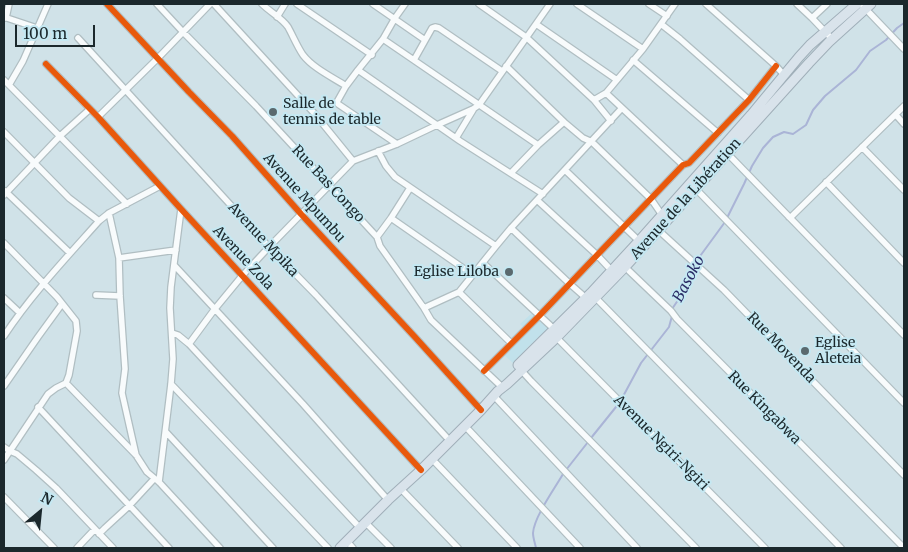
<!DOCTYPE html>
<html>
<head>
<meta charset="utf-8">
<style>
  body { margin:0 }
  #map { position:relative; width:908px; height:552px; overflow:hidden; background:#d0e2e8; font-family:Merriweather,serif }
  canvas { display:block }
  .frame { position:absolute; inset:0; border:5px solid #1b282c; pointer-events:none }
  .north { position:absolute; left:15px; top:487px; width:50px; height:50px; -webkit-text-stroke:4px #c5e8f2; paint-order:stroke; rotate:28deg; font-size:14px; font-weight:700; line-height:20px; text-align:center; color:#1b282c }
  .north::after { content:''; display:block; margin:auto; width:18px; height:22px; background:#1b282c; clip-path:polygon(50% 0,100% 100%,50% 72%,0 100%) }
  .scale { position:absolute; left:15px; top:25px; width:80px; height:22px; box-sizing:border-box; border:2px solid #1b282c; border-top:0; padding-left:6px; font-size:15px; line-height:18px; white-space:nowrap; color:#1b282c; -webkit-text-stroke:4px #c5e8f2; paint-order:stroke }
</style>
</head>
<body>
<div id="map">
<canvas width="908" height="552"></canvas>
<div class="frame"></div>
<div class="north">N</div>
<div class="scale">100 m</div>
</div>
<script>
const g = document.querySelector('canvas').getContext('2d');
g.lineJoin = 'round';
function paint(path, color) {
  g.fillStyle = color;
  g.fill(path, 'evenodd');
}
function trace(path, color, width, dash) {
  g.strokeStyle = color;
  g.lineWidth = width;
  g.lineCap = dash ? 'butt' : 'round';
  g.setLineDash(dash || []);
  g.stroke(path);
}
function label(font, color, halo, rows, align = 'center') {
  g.font = font + ' Merriweather,serif';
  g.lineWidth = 4;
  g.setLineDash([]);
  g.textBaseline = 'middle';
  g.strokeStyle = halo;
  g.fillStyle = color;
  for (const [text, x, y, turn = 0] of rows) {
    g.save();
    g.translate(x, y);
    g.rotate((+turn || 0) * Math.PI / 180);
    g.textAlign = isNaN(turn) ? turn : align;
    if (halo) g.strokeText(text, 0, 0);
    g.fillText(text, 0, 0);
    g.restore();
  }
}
const built = new Path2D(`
  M532 313 549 328 528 347 514 364 502 353 525 329 520 324Z`);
const stream = new Path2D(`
  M727 218 744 184 752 166 763 148 773 137 784 132 793 134 806 125 813 110 825 96 856 70 870 51 886 40 897 28 904 23
  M672 309 691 281 695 263 725 222
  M591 438 620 402 641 363 669 327 672 316
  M566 470 588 442
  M536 548C535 543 533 538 533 533 534 517 555 488 563 474`);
const minor = new Path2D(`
  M107 4 189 92 232 136 301 214 414 336 481 410
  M157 4 183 32 256 106 377 237 380 246 424 308 431 320 503 388
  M214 4 314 113 353 161
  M262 4C270 12 282 18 288 27 293 36 297 46 303 55 313 68 332 77 346 86
  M297 4 372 55
  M373 4 425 40
  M479 4 526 37 594 100 611 121
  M577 4 643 49
  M649 4 667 16
  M706 4 776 66 784 75
  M797 4 812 18 832 39
  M861 4 904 49
  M4 17 37 28
  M277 17 285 4
  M6 18 9 4
  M812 18 827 4
  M536 24 617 80
  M661 24 680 39 749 100
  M78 38 269 247 316 295 450 441
  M383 39 538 145
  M414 60 432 28 435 27 439 28 502 71
  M633 60 718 133
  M46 64 98 117 181 209 421 470
  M506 66 564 122 538 145 511 173
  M358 70 460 141 543 194
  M4 80 127 204
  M9 85 23 61 48 4
  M606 93 683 165
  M594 100 606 93 643 49 675 4
  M896 115 904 124
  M98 117 158 58 210 4
  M564 122 583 138 592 142 651 199 662 215
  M4 132 69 198 99 221
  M456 138 473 110
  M397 144 338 104 337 102 346 86 358 70 383 39 395 18 405 4
  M862 147 904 190
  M378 151 386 166 395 177 496 246
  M727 153 904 335
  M565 170 639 241
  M826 182 904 263
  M695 188 904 403
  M5 191 70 253
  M4 195 60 136 90 109
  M537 200 597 255 612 271
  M109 213 119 258 120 296 125 369 122 393 136 455
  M789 217H791L904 106
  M391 218 473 275
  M511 228 570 284 586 298
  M656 228 724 290 904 475
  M377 237 391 218 410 188
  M4 243 57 297 76 321 77 331 69 375 66 383 56 388 48 394 4 460
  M119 258 176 250
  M483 263 554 329
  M174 265 303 404 388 500
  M625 267 671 311 677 319 904 548
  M459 292 511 343
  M96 295 120 296
  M595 297 841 548
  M4 298 20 313
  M424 308 459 292 496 246 511 228 622 108
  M172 333 178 335 189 344 275 437 360 528
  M4 336C31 295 66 258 99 221L109 213 160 186
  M556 337 765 548
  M189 344 214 310 242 276 269 247 353 161 397 144 437 125 473 109 479 105 550 4
  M521 370 531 381 696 548
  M484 371 539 316 683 165 689 163 749 100 776 66
  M66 383 136 455 147 472 159 482 220 548
  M171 384 328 548
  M4 386 38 337 62 304
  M494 396 637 548
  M38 407 169 548
  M465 426 580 548
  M166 432 273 548
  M4 447 10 451 17 454 36 470 56 488 113 548
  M432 459 517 548
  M159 482 171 384 173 359 170 308 171 287 181 209
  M401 489 458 548
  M4 497 54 548
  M365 522 391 548
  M99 534 105 528 129 506 154 479
  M347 541 353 548
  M77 548 95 529`);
const highway = new Path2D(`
  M518 365 591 293 639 241 751 115 799 57 810 45 857 4
  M340 548 388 500 421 470 481 410 498 391 507 384 556 338 625 267 809 63 829 42 871 4`);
const cycleway = new Path2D(`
  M107 4 189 92 232 136 301 214 414 336 481 410
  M46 64 98 117 181 209 421 470
  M484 371 539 316 683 165 689 163 749 100 776 66`);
const markers = [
  [273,112,5,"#5a696e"],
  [509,272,5,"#5a696e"],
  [805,351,5,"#5a696e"]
];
const poiNames = [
  ["Salle de",283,104],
  ["tennis de table",283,120],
  ["Eglise Liloba",499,272,"right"],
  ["Eglise",815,343],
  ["Aleteia",815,359]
];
const streetNames = [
  ["Rue Bas Congo",328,184,47],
  ["Avenue Mpumbu",304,198,48],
  ["Avenue de la Libération",686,199,-48],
  ["Avenue Mpika",263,240,47],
  ["Avenue Zola",243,258,47],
  ["Rue Movenda",781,348,46],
  ["Rue Kingabwa",764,408,45],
  ["Avenue Ngiri-Ngiri",661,443,45]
];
const waterNames = [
  ["Basoko",689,279,-62]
];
paint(built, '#c1e1eb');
trace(stream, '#aab4d6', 2);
trace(minor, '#b0bec2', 8);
trace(highway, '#a0afb9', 11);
trace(minor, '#f8fbfc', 5.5);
trace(highway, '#d9e3eb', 9);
trace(cycleway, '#e8590c', 6);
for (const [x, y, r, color] of markers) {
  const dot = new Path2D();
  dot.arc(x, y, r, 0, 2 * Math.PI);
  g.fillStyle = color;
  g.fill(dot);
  trace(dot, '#c5e8f2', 2);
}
label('14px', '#1b282c', '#c5e8f2', poiNames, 'left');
label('14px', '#1b282c', '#c5e8f2', streetNames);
label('italic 15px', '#2b2e67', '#c5e8f2', waterNames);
</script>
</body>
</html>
